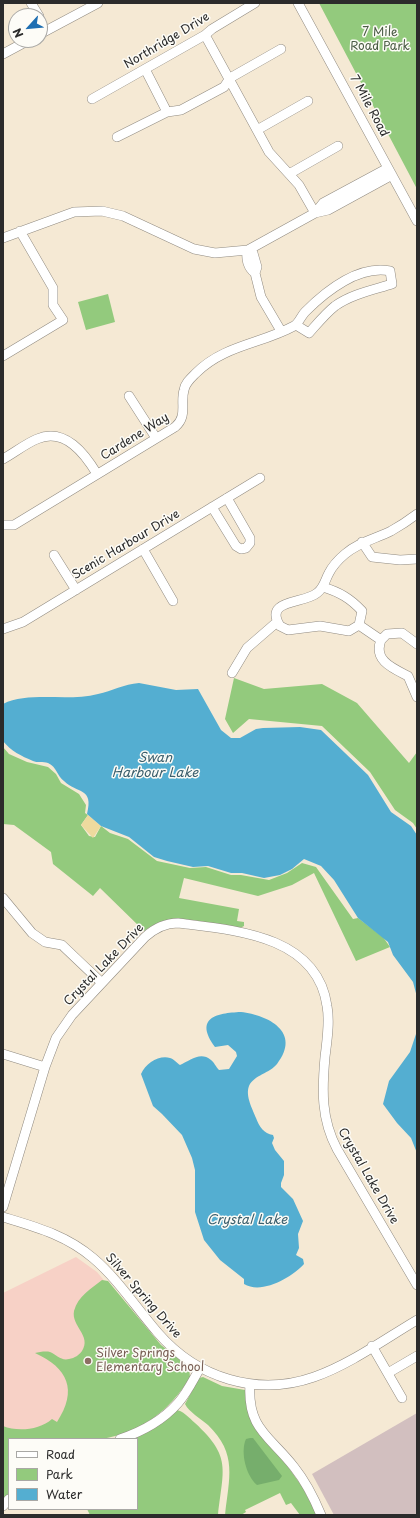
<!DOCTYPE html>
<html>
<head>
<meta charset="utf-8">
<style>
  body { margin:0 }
  #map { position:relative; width:420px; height:1518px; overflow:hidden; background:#f5e9d4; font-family:"Playpen Sans",sans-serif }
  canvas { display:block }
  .frame { position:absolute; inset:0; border:4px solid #2b2b2b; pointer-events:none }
  .legend { position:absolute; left:8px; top:1438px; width:130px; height:72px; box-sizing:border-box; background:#fdfcf7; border:1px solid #a9a8a5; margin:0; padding:5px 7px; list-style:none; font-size:12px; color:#2b2b2b }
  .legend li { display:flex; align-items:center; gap:8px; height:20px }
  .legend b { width:20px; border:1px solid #a9a8a5 }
  .north { position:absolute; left:8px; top:8px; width:40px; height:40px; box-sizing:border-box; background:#fdfcf7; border:1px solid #a9a8a5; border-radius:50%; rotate:243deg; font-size:11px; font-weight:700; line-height:16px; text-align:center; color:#2b2b2b }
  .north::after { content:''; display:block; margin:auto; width:14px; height:18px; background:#1f6fb2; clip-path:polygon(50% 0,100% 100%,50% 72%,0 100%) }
</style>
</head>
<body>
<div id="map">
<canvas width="420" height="1518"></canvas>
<div class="frame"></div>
<ul class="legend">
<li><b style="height:5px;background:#fff"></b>Road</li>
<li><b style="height:11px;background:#93ca7d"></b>Park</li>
<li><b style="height:11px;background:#54aed1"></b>Water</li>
</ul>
<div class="north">N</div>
</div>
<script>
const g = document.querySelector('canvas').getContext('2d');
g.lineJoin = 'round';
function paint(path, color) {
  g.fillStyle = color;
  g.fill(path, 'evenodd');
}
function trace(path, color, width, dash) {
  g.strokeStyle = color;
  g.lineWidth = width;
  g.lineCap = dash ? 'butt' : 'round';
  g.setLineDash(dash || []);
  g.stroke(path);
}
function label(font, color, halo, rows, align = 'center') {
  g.font = font + ' "Playpen Sans",sans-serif';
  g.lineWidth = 3;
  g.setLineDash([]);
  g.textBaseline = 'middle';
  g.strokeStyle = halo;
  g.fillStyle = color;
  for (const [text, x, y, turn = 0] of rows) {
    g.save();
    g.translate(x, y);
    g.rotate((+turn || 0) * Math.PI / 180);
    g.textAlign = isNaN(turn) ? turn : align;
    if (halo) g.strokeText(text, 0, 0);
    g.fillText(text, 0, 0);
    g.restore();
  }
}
const built = new Path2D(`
  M76 1257 97 1272 162 1350 47 1439H9L3 1477V1293Z`);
const industrial = new Path2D(`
  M417 1413V1515H334L312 1474Z`);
const green = new Path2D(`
  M319 3H417V189Z
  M108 294 115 322 86 330 78 302Z
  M234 678 264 689 322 684 357 703 409 763 417 752V829L413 823 395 810 370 772 322 726 249 719 233 733 225 719Z
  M3 747 9 754 27 762 48 767 56 774 61 783 79 794 86 805 85 813 88 815 81 825 89 836 95 837 101 826 110 833 128 839 157 861 190 868 206 867 231 875H241L269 880 287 873 302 863 316 867 353 919 358 918 383 937 390 947 356 961 314 873 292 885 258 896 184 878 179 898 239 909 237 921 244 922V926L238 929C205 923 174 910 144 931L100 888 93 896 53 864 51 852 14 825 3 824Z
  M102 1280 108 1281 161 1345 189 1367 190 1377C170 1411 141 1432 102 1439H9V1494L3 1500V1426C17 1432 40 1430 52 1419L57 1422C78 1390 68 1368 35 1353 39 1352 46 1351 50 1352 57 1355 61 1361 69 1359 75 1358 79 1355 82 1351 92 1336 71 1326 74 1311 78 1296 91 1289 102 1280Z
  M203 1377 222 1386 245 1390 248 1410 303 1488 317 1515H300L291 1503 286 1505 280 1493 245 1510 246 1512 241 1515H225C229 1478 238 1454 208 1425 200 1418 189 1412 185 1404L199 1378Z
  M175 1410C183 1410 189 1418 195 1423 232 1457 223 1469 218 1515H90L87 1509H137V1439H130Z`);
const forest = new Path2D(`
  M250 1438H253L282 1476 279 1480 257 1485C246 1476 240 1452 246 1439Z`);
const sand = new Path2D(`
  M88 815 101 826 93 838 81 825Z`);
const water = new Path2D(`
  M139 683 176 690 198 689 221 730 231 738H240L256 729 263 728 300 727 321 730 368 775 391 812 411 826 417 835V997L413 982 393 955 388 942 358 918 334 880 321 866 304 859 292 869 280 875 264 878 242 873H231L208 866 193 867 167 861 154 857 129 837 101 826 87 814C94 787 77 794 64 781 57 776 57 767 48 763 43 761 37 763 33 761 21 756 11 751 3 741V704C29 691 68 702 98 694 112 691 124 684 139 683Z
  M241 1012C268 1015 302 1032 277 1064 270 1073 254 1075 249 1086 245 1096 253 1110 256 1118 259 1126 264 1134 273 1135L274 1138 272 1143 275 1150 284 1161V1175L281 1183V1187L293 1199 303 1221 298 1234 299 1248 296 1255 303 1259 304 1264C292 1277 262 1295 244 1284V1279L220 1260 204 1240 195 1212V1170L192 1158 182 1135 162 1114 153 1106 141 1074C146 1063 159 1055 170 1058 174 1059 177 1063 180 1065 190 1061 200 1051 211 1060 214 1062 216 1067 219 1070L229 1069 237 1056 236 1052 228 1045 215 1047C194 1018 216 1013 241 1012Z
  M417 1031V1153L411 1138 397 1123 383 1104 389 1081 410 1052Z`);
const minor = new Path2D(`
  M31 3 39 16
  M298 3 417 221
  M40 34 98 3
  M205 35 269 152 299 185 315 213
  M3 54 29 40
  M145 69 167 112
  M92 99 205 35 212 29 255 3
  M257 130 308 101
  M117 137 167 112 181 110 224 87 230 78 281 49
  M289 174 338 146
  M315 213 328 210 392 175
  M3 238 74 212 102 211 123 216 194 249 215 253 248 250 315 213 323 203 388 168
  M255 273C248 268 245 258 248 250L253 253 257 267 255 273 261 297 281 331
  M3 356 63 320 53 305V288L20 231
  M129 396 156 438
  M3 459C14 453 25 444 37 439 65 427 85 454 97 474
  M212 507 236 546 241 549 246 548 250 543V538L227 498
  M3 525H14L175 427C188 416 180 403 184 390 185 383 191 378 196 373 224 345 261 344 294 326 299 323 301 316 305 312 326 291 359 265 390 271L392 284C373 290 352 294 335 306 325 314 317 324 309 333L296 325
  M362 542 372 557 400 560 417 559
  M143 549 173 601
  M54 555 76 590
  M323 587C339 592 350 598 362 611L359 625
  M359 625 349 631 320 626 288 630 280 626C263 599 304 604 317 593 324 588 325 580 329 573 333 565 339 559 345 554 359 542 375 539 391 531 400 526 409 520 417 514
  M359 625 381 640C373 660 392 668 408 676L417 697
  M3 629 23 622 260 478
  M381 640 387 634 402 633 417 644
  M232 673 247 648 277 622
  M3 898 32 933 45 942 62 945 102 983
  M3 1054 45 1067
  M3 1207 45 1067 56 1038 72 1015 145 937C155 928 165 923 178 923 234 930 317 935 327 1006 330 1022 327 1040 325 1057 322 1090 321 1119 337 1149L417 1285
  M3 1217C36 1227 66 1235 93 1258 118 1279 137 1309 158 1333 197 1378 257 1397 314 1377 349 1365 385 1339 417 1320
  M372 1346 402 1398
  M388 1373 417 1356
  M250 1384C247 1429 270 1436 294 1467 306 1482 314 1498 321 1515
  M120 1439C141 1432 163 1420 178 1403 187 1393 193 1380 200 1368
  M3 1506 9 1499`);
const markers = [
  [88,1361,4,"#8d6e63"]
];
const parkNames = [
  ["7 Mile",380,33],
  ["Road Park",380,47]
];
const streetNames = [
  ["Northridge Drive",167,41,-31],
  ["7 Mile Road",369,106,62],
  ["Cardene Way",135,437,-32],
  ["Scenic Harbour Drive",126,545,-31],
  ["Crystal Lake Drive",104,965,-46],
  ["Crystal Lake Drive",368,1176,60],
  ["Silver Spring Drive",143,1296,49]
];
const educationNames = [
  ["Silver Springs",96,1354],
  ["Elementary School",96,1368]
];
const waterNames = [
  ["Swan",155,758],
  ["Harbour Lake",155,773],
  ["Crystal Lake",247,1220]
];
paint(built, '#f7d1c6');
paint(industrial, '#d2bfbf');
paint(green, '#93ca7d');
paint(forest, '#76ae6c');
paint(sand, '#eeda9e');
paint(water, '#54aed1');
trace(minor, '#908a80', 10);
trace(minor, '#fff', 9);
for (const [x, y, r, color] of markers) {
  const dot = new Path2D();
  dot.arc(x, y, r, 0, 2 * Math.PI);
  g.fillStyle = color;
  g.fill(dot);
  trace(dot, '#fdfcf7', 1.5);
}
label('12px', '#4a5b44', '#fdfcf7', parkNames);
label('12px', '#2b2b2b', '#fdfcf7', streetNames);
label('12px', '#785e54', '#fdfcf7', educationNames, 'left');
label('italic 13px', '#3b5f6d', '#fdfcf7', waterNames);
</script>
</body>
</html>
